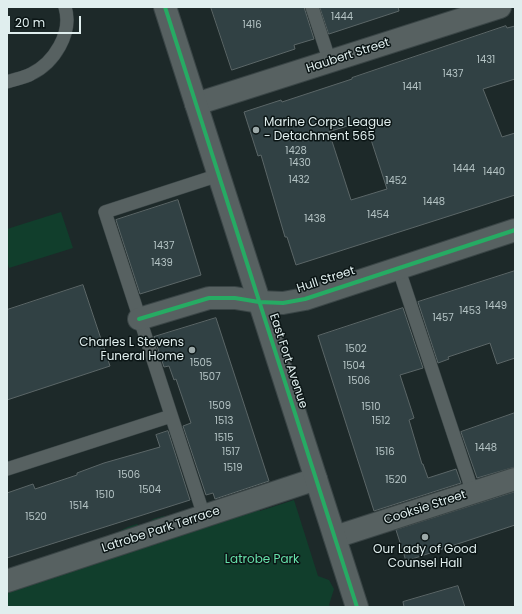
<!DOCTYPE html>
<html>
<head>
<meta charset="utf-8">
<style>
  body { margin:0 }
  #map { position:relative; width:522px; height:614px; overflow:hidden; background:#1d2929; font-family:Poppins,sans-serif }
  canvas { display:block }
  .frame { position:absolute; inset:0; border:8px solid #e0eeee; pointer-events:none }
  .scale { position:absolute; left:8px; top:16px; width:73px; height:18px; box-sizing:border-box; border:2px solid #e0eeee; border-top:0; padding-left:5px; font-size:12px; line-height:14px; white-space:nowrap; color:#e0eeee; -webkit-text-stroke:3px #0b1515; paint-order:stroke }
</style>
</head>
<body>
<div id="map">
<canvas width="522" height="614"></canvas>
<div class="frame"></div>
<div class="scale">20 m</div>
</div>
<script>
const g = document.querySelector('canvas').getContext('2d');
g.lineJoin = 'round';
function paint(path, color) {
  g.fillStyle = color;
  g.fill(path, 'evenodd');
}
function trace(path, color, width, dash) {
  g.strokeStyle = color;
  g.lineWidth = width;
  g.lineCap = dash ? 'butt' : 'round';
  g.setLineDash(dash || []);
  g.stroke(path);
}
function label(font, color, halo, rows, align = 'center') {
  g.font = font + ' Poppins,sans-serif';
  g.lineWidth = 3;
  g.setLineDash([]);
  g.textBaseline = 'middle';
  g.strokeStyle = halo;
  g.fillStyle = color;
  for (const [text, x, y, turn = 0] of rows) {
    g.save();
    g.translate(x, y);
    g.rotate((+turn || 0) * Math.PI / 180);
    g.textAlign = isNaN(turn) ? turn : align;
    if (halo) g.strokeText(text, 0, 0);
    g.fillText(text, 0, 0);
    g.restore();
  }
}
const green = new Path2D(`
  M61 212 73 248 9 268 7 261V229Z
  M294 500 318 576 329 580 334 589 329 605 331 607H7V589L128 527 137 524 142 529 148 526 153 519 164 516 209 527 256 506 260 511Z`);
const building = new Path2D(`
  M211 7H304L314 39 294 45 295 49 232 70Z
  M320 7H398L399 11 329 34Z
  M506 26 507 28 515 26V79L483 89 502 137 515 133V195L296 265 287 237H285L261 155 258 156 244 112 281 100 282 102 352 79V78ZM365 121 387 189 351 200 329 132Z
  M178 200 201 275 140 294 116 220Z
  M515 271V358L497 364 490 343 448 357 449 359 438 363 418 302Z
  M83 285 110 366 7 400V310Z
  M403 308 423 368 400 375 414 418 409 420 422 464H423L428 478 456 469 461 483 374 511 318 336Z
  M216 318 269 481 215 499 213 493 206 495 183 426 191 423 176 379 174 380 169 366 164 367 154 337Z
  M515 413V467L477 478 461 432Z
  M168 431 190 500 7 558V493L33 484 35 489 77 475V473L104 463 160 447 156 435Z
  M515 492V525L406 561 396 530Z
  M458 586 465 607H404L403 602Z`);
const service = new Path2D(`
  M312 7 330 62
  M7 82C15 79 24 78 31 74 54 63 73 33 65 7
  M398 267 473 493
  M7 469 171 416
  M204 516 105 212 219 175`);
const minor = new Path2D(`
  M196 104 500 7
  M139 319 209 298H235L259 302 283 303 305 299 515 230
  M335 537 515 479
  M7 581 316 479`);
const tertiary = new Path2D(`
  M165 7 357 607`);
const cycleway = new Path2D(`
  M165 7 357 607
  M139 319 209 298H235L259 302 283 303 305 299 515 230`);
const markers = [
  [256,130,4,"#9ca9a9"],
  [192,350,4,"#9ca9a9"],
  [425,537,4,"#9ca9a9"]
];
const numberNames = [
  ["1444",342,17],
  ["1416",252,25],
  ["1431",486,60],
  ["1437",453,74],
  ["1441",412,87],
  ["1428",296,151],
  ["1430",300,163],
  ["1444",464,169],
  ["1440",494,172],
  ["1432",299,180],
  ["1452",396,181],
  ["1448",434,202],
  ["1454",378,215],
  ["1438",315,219],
  ["1437",164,246],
  ["1439",162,263],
  ["1449",496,306],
  ["1453",470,311],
  ["1457",443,318],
  ["1502",356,349],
  ["1505",201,363],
  ["1504",354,366],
  ["1507",210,377],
  ["1506",359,381],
  ["1509",220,406],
  ["1510",371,407],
  ["1513",224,421],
  ["1512",381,421],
  ["1515",224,438],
  ["1448",486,448],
  ["1517",231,452],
  ["1516",385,452],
  ["1519",233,468],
  ["1506",129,475],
  ["1520",396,480],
  ["1504",150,490],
  ["1510",105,495],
  ["1514",79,506],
  ["1520",36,517]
];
const streetNames = [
  ["Haubert Street",348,56,-18],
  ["Hull Street",326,280,-18],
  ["East Fort Avenue",288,361,72],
  ["Cooksie Street",425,508,-18],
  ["Latrobe Park Terrace",161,530,-18]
];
const poiNames = [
  ["Marine Corps League",264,123],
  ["- Detachment 565",264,137],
  ["Charles L Stevens",184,343,"right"],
  ["Funeral Home",184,357,"right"],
  ["Our Lady of Good",425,550,"center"],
  ["Counsel Hall",425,564,"center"]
];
const parkNames = [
  ["Latrobe Park",262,560]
];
paint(green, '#113e2c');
paint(building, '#314144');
trace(building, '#5b6667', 1);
trace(service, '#3a4546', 14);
trace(minor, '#3a4546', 24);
trace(tertiary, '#3a4546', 24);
trace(service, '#576161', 13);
trace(minor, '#576161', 22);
trace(tertiary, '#576161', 22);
trace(cycleway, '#26ab63', 4);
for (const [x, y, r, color] of markers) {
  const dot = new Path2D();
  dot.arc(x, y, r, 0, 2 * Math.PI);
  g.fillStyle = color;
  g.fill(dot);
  trace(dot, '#0b1515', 1.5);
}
label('10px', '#b4c3c4', null, numberNames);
label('12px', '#e0eeee', '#0b1515', streetNames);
label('12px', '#e0eeee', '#0b1515', poiNames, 'left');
label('12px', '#66e1aa', '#0b1515', parkNames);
</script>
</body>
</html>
